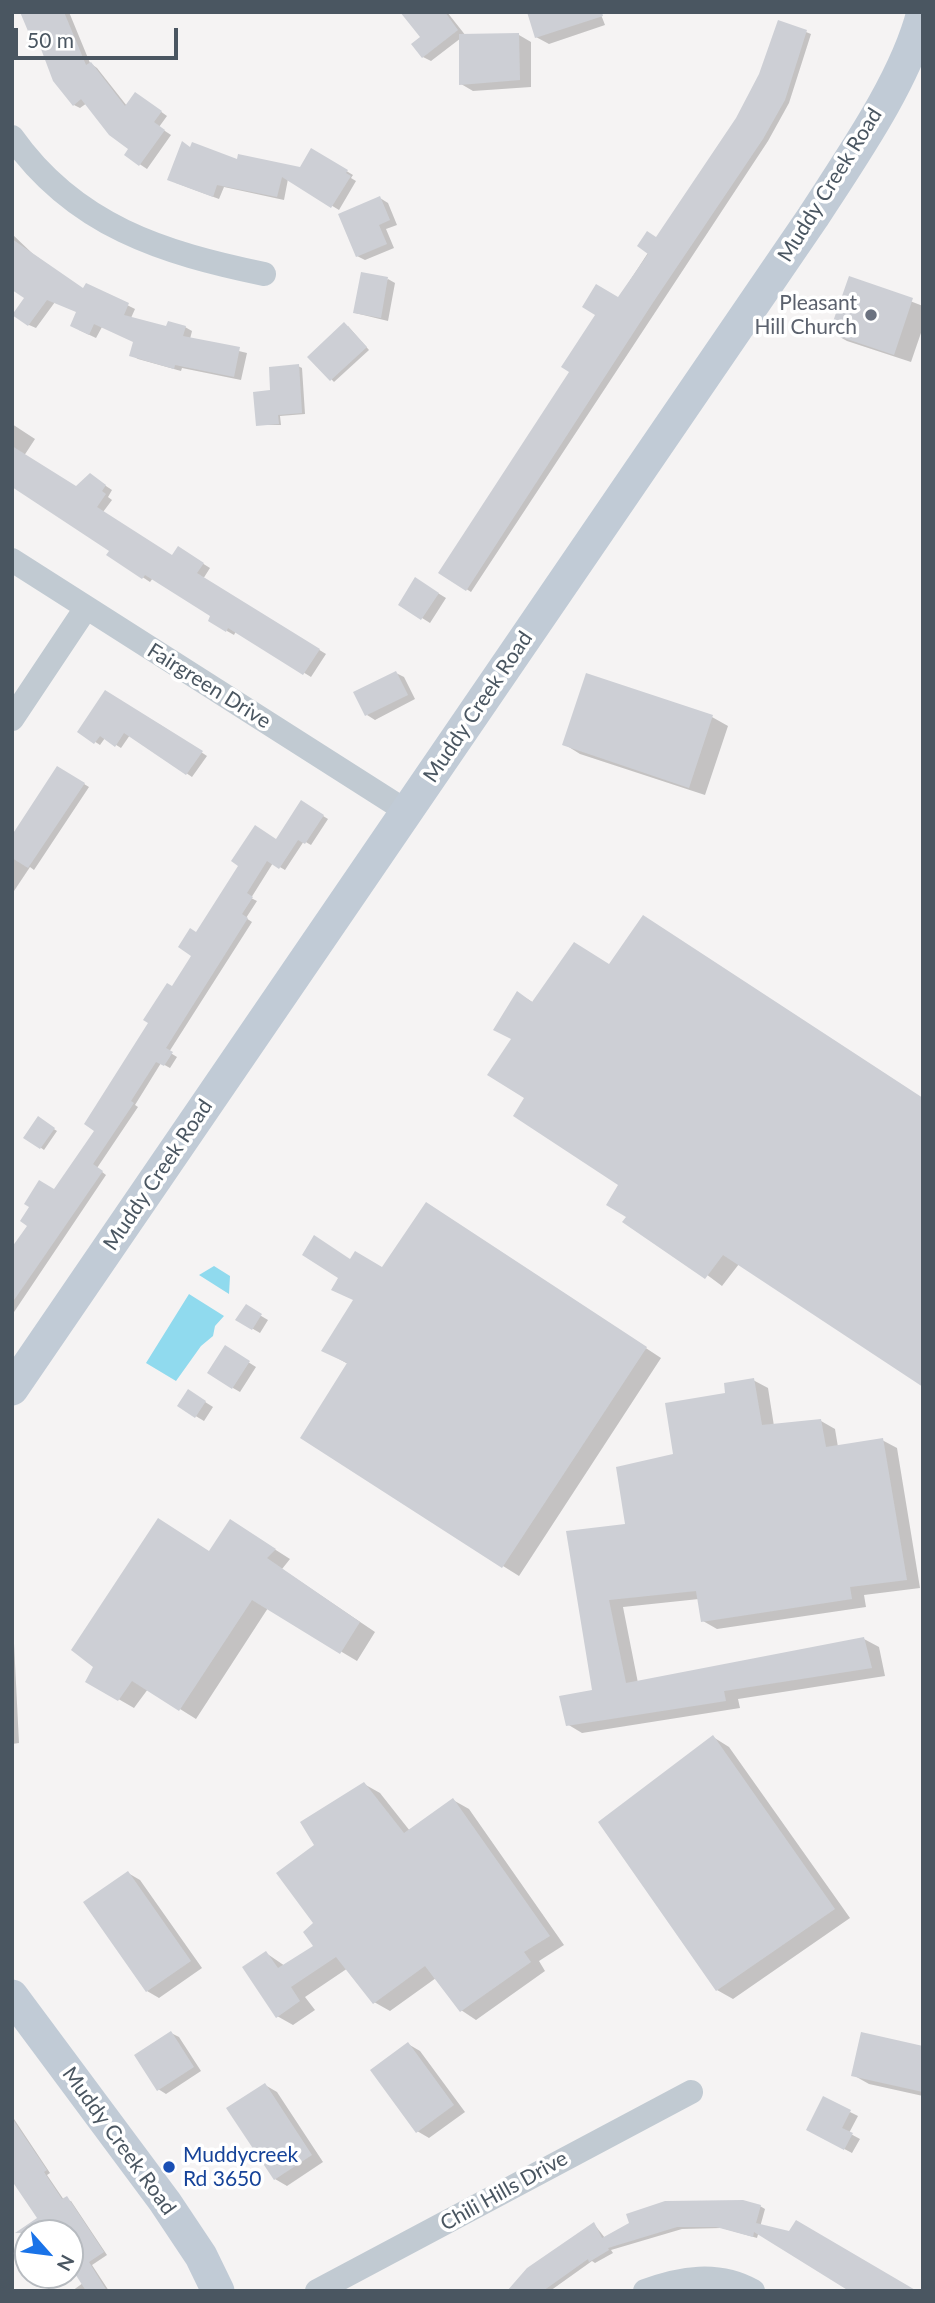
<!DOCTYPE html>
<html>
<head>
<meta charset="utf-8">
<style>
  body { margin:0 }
  #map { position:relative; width:935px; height:2303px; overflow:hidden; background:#f5f3f3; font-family:Lato,sans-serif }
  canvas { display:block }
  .frame { position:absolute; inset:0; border:14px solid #4a5661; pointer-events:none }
  .north { position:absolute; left:14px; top:2219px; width:70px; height:70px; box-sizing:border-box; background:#fff; border:2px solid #b7bbc0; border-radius:50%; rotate:118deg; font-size:19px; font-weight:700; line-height:28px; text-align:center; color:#4a5661 }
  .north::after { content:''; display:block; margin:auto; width:24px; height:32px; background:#1a73e8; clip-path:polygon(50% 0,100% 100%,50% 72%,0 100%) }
  .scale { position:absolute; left:14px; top:28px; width:164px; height:32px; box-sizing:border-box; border:4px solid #4a5661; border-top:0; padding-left:9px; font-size:21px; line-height:24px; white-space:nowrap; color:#4a5661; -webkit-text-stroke:5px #fff; paint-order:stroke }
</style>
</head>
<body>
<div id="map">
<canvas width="935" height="2303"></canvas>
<div class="frame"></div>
<div class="north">N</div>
<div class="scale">50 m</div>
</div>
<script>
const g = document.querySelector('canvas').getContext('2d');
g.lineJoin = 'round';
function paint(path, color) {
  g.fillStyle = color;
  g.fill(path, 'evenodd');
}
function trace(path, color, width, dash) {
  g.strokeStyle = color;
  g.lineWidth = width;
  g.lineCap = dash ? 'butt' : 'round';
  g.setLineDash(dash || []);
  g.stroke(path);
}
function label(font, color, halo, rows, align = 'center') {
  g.font = font + ' Lato,sans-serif';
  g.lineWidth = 7;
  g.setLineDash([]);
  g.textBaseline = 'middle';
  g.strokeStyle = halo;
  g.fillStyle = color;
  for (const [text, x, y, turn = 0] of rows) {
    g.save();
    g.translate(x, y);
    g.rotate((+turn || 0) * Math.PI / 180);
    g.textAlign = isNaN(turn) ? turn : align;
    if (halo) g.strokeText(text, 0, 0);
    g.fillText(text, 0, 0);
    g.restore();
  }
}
const water = new Path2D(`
  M214 1266 230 1276 229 1294 199 1275Z
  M189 1294 224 1316 215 1326 213 1336 201 1346 176 1381 146 1363Z`);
const shadow = new Path2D(`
  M26 12H69L90 63 97 68 127 106 142 98 167 116 159 127 171 135 147 169 126 155 130 148 87 103 80 108 74 105 41 45 35 42Z
  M403 12H447L466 36 519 35 531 42V87L473 91 461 84V38L431 61 423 57V38Z
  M600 12 605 25 549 44 536 37Z
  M806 32 811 34 789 103 768 141 471 592 440 572 657 239Z
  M191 149 238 161 300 169 312 150 353 175 351 178 356 181 339 210 288 179 284 200 224 187 219 199 176 183Z
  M380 198 388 203 397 225 386 229 394 248 365 260 357 256Z
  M12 234 33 254 84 290 87 285 135 309 131 318 167 328 185 327 192 331 190 339 247 353 241 380 182 368 181 371 138 359 131 355 135 342 102 327 96 338 79 330 78 312 55 302 36 328 29 325 14 314 26 298 12 288Z
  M850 278 923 306V327L911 362 847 341 831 332Z
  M388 279 395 283 388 321 355 313Z
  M348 326 369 350 334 382 310 357Z
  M298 366 302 368 305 414 280 416 281 425H258L272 391Z
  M12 424 35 439 20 462 12 457Z
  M97 480 112 490 108 497 112 500 103 512 173 557 178 548 210 568 203 579 326 654 311 677 236 631 234 635 227 631 213 616 153 578 150 582 109 555 112 550 77 488Z
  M423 584 446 598 430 623 400 604Z
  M396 673 404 677 415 699 375 720 367 715Z
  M712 717 728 726 705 795 580 754 564 744Z
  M159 724 207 756 192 777 130 735 121 748 105 738 100 745 79 731Z
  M58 768 89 787 34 870 30 867 12 894V839Z
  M302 803 328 819 311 845 304 841 285 870 273 863 251 898 257 901 246 918 252 922 169 1052 177 1057 170 1068 161 1063 135 1105 138 1107 97 1168 106 1175 12 1315V1252L96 1130 194 955 197 934 276 841Z
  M610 966 739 1264 722 1286 628 1216 621 1185 526 1097 513 1039 518 993 534 1003Z
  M38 1119 57 1131 44 1150 26 1137Z
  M442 1214 661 1358 519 1576 503 1566 348 1364 323 1350 355 1300 351 1260 383 1269Z
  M246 1307 268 1320 260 1333 238 1320Z
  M226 1348 256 1367 240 1392 233 1388Z
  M753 1380 768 1388 774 1426 821 1421 835 1429 838 1447 882 1440 897 1448 920 1588 864 1595 866 1607 717 1629 703 1621 699 1599 623 1607 638 1683 864 1639 879 1647 885 1676 738 1699 740 1708 582 1733 567 1724 594 1691 568 1533 627 1526 675 1455 727 1395Z
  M188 1391 213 1407 204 1421 179 1406Z
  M246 1531 290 1559 282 1569 375 1632 357 1661 268 1608 196 1719 148 1689 134 1708 87 1681 210 1553Z
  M12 1603 19 1743 12 1744Z
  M713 1737 729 1747 850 1918 733 1999 717 1990Z
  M364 1784 380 1793 410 1831 453 1800 469 1809 564 1945 539 1961 545 1971 476 2020 461 2010 436 1978 390 2011 374 2002 348 1968 305 1997 315 2010 293 2025 277 2016 266 1953 285 1966 316 1946V1845Z
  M128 1873 140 1880 202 1968 159 1998 147 1991Z
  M171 2033 179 2037 201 2071 166 2094 158 2089Z
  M408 2044 420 2051 465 2112 429 2138 417 2131Z
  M923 2047V2096L869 2084 853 2075Z
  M265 2085 277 2092 323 2162 287 2186 275 2179Z
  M850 2112 858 2116 849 2133 860 2139 852 2153 816 2134Z
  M12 2116 50 2173 47 2175 64 2200 71 2201 107 2255 92 2265 109 2291H72L83 2283 70 2264V2233H32L40 2219 12 2180Z
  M760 2206 765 2209 757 2238 722 2228 682 2229 611 2250 613 2253 595 2263 592 2261 550 2291H509L594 2224 605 2238Z`);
const building = new Path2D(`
  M20 12H64L86 65 91 62 125 106 135 92 162 111 154 122 165 130 139 166 124 155 128 149 109 135 81 99 73 106 53 81 38 41 33 43Z
  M400 12H445L458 30 422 58 411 44 420 37Z
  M527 12H602L603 16 535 38Z
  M778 20 807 30 785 100 763 139 654 301 466 591 438 573 569 372 561 367 595 315 582 307 596 284 618 297 648 254 637 246 647 231 656 237 736 118 759 74Z
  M519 33 520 80 459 85V34Z
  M182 141 190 147 192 142 237 159 238 154 300 167 311 148 348 170 346 173 351 176 331 208 282 177 277 197 217 185 213 197 167 180Z
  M380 196 390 220 379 225 387 244 356 257 338 214Z
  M12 239 83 288 86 283 129 303 124 315 166 326 168 321 186 326 183 336 240 347 234 377 175 365 174 369 129 356 133 342 94 324 89 335 70 326 76 312 47 300 28 326 12 315 24 298 12 290Z
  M361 272 388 277 381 318 353 313Z
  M849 276 913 298 894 355 829 333Z
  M344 322 367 347 330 381 307 357Z
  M299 364 302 413 278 415 279 424 256 426 253 392 270 390 269 367Z
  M12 446 76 486 90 473 106 485 102 491 106 494 97 507 172 555 178 546 204 563 197 573 320 649 303 675 228 628 226 632 208 621 210 616 145 575 142 579 106 555 109 551 12 487Z
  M415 577 439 593 421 620 398 605Z
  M396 671 408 695 365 716 353 692Z
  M586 673 713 715 689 788 562 745Z
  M105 690 203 751 186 775 124 733 115 747 100 736 94 744 77 732Z
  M57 766 85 783 28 868 12 858V835Z
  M301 800 324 815 305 844 298 840 279 869 267 861 247 893 253 897 242 914 248 918 166 1048 173 1052 164 1066 156 1062 131 1101 134 1103 93 1164 103 1171 12 1303V1247L27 1226 20 1221 29 1207 24 1204 39 1180 54 1189 94 1131 84 1124 148 1023 143 1020 167 983 172 986 191 956 178 947 190 928 196 932 238 866 231 861 255 825 276 839Z
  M643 915 923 1098V1387L723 1255 705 1279 622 1222 626 1217 606 1205 618 1185 513 1116 524 1098 487 1075 511 1039 493 1030 517 991 532 1002 574 942 609 964Z
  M38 1116 55 1128 40 1149 23 1138Z
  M426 1202 647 1347 502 1568 300 1438 347 1363 321 1351 353 1300 331 1290 338 1278 302 1255 314 1235 350 1259 355 1251 382 1267Z
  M246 1304 262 1314 252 1330 235 1320Z
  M225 1345 250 1361 232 1389 207 1373Z
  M754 1378 762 1425 821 1419 826 1447 883 1438 907 1580 850 1587 852 1599 701 1622 696 1591 609 1600 626 1683 864 1637 872 1668 724 1691 726 1701 566 1726 559 1696 592 1690 566 1531 625 1524 616 1467 673 1454 665 1403 725 1393 724 1383Z
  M188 1389 206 1401 195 1418 177 1406Z
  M158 1518 209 1551 230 1519 276 1549 267 1558 360 1622 340 1654 252 1600 179 1711 132 1681 118 1701 85 1682 93 1667 71 1650Z
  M713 1735 835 1909 716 1991 598 1822Z
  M364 1782 404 1833 453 1798 550 1936 524 1952 531 1962 460 2012 425 1966 373 2004 336 1957 291 1987 300 2001 276 2018 242 1967 266 1951 278 1968 313 1946 303 1932 313 1923 276 1873 314 1845 300 1822Z
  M128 1871 191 1961 146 1992 83 1902Z
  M171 2031 194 2067 157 2091 134 2055Z
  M861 2032 923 2046V2092L851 2076Z
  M408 2042 454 2105 416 2133 370 2070Z
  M265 2083 312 2155 274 2180 226 2108Z
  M823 2096 851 2110 842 2128 853 2133 844 2150 806 2130Z
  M12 2118 47 2170 44 2172 62 2199 67 2196 104 2252 89 2262 107 2291H86L74 2272 70 2275V2233H15L37 2218 12 2181Z
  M743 2200 761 2205 756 2223 789 2231 796 2220 917 2291H849L754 2232 753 2237 716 2227H677L608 2248 609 2250 589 2262 588 2259 543 2291H507L527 2268 594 2222 602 2238 629 2223 626 2214 665 2201Z`);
const street = new Path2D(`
  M12 137C75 226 163 253 264 274
  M12 560 406 811
  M12 719 86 608
  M317 2291 691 2092
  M645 2291C680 2278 718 2271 753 2291`);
const secondary = new Path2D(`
  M12 1389 813 217C851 158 906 80 923 12
  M12 1996 165 2202 201 2256 218 2291`);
const markers = [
  [871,315,7,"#6b7280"],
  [169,2167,7,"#1a4fb4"]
];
const streetNames = [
  ["Muddy Creek Road",830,185,-58],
  ["Fairgreen Drive",209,686,32],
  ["Muddy Creek Road",478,707,-56],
  ["Muddy Creek Road",158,1175,-56],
  ["Muddy Creek Road",119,2141,54],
  ["Chili Hills Drive",504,2191,-29]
];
const worshipNames = [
  ["Pleasant",857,303],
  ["Hill Church",857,327]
];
const transitNames = [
  ["Muddycreek",183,2155],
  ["Rd 3650",183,2179]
];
paint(water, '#90daee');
paint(shadow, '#0003');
paint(building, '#cdcfd5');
trace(street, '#c1cad2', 24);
trace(secondary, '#c1cbd6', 33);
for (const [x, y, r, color] of markers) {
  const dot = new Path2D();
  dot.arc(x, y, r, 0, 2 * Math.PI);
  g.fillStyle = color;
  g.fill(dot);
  trace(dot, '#fff', 2.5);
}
label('21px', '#4a5661', '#fff', streetNames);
label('21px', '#5b616d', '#fff', worshipNames, 'right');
label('21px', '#164399', '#fff', transitNames, 'left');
</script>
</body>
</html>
